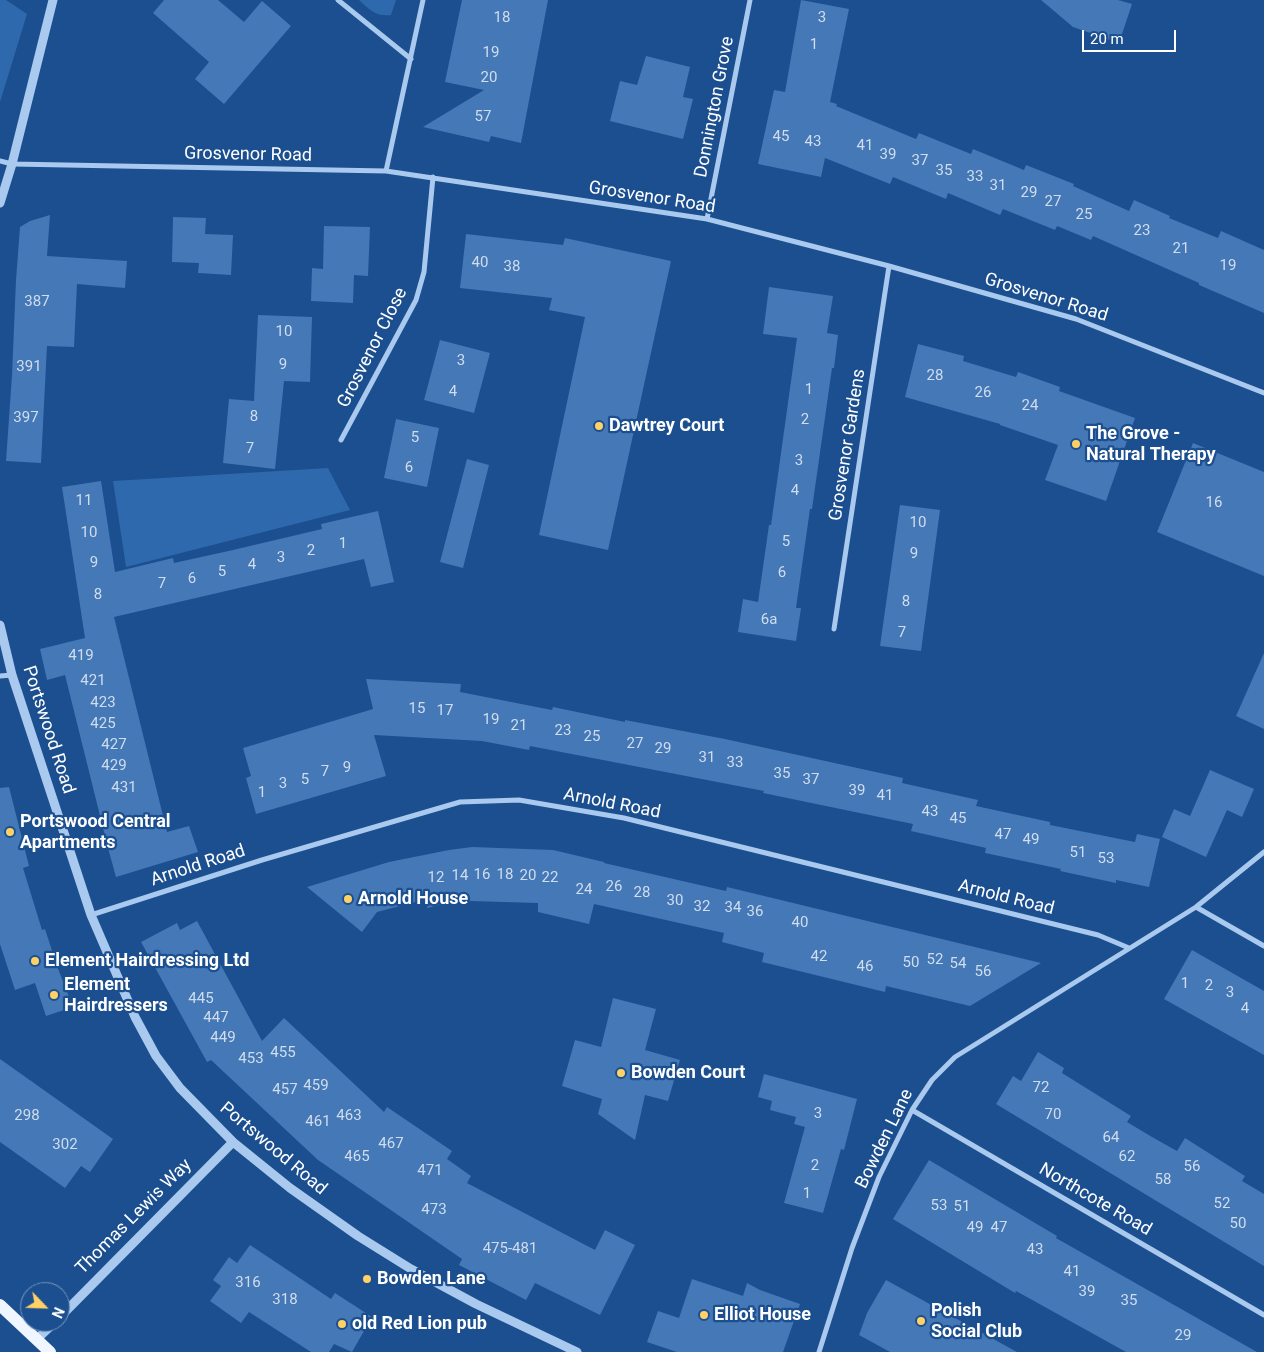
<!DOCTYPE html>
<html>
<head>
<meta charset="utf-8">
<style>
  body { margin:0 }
  #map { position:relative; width:1264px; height:1352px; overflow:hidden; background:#1b4f8f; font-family:Roboto,sans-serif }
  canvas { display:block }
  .north { position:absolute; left:20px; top:1282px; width:50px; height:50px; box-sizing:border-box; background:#1b4f8f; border:1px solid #7695bc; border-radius:50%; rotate:114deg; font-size:14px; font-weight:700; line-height:20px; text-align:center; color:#fff }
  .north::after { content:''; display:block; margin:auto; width:18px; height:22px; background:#ffd166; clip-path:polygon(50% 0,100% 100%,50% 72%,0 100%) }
  .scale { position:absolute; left:1082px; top:30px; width:94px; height:22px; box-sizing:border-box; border:2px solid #fff; border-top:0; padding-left:6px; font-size:15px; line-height:18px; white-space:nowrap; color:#fff; -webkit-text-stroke:4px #1b4f8f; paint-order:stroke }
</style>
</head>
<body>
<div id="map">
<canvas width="1264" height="1352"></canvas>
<div class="north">N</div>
<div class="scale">20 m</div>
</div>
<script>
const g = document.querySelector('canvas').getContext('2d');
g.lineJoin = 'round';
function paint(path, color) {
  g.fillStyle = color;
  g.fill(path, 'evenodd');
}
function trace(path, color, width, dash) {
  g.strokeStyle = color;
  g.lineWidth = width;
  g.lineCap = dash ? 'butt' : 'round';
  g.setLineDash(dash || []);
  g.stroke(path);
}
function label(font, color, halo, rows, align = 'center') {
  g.font = font + ' Roboto,sans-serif';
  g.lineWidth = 4.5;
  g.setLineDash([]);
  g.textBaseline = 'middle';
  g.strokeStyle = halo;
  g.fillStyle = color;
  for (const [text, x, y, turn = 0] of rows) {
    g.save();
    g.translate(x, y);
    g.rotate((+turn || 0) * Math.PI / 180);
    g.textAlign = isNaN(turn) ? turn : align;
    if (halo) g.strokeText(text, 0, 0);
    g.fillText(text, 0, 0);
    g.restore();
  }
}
const green = new Path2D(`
  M0 0H6L27 14 0 102Z
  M359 0H396L391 15C376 17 370 10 359 0Z
  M328 468 350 510 126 567 113 481Z`);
const building = new Path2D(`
  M164 0H218L244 22 262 1 291 26 224 104 195 79 209 62 153 13Z
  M462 0H548L521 143 491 136 489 142 423 127 484 90 445 82Z
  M801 0 849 9 830 102 837 104 836 106 916 139 919 133 971 154 973 149 1024 170 1026 165 1074 184 1073 186 1129 211 1134 200 1170 216 1169 218 1218 238 1221 231 1264 250V313L1199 285V283L1093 236 1091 240 1057 226 1055 230 1003 209 1000 215 948 193 946 199 893 177 890 184 825 158 821 177 758 164 774 90 785 92Z
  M1041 0H1118L1132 4 1119 43 1073 27Z
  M646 56 690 67 683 97 693 99 683 139 610 121 620 81 637 85Z
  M50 215 47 256 127 261 125 288 77 284 74 347 47 346 41 463 6 461 12 375 16 280 20 227 30 221Z
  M173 217 206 218 205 234 233 235 231 275 198 273 199 263 172 262Z
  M324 226 370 227 368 276 354 275 353 303 311 301 312 268 323 269Z
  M466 234 563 245 565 238 671 261 608 550 539 535 585 317 549 310 552 298 460 288Z
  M769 287 833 296 827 333 838 335 834 368H832L812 509H810L796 608H801L796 641 738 632 743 599 758 602 769 525H771L797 338 763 334Z
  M258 315 312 317 310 382 284 381 275 469 223 463 229 399 254 401Z
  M440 340 490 353 474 413 424 400Z
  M918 344 964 356 963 361 1016 377 1018 372 1060 387 1059 391 1135 418 1106 501 1045 480 1058 445 1000 425V424L905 397Z
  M396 419 439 428 427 487 384 478Z
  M1193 443 1264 472V576L1157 532Z
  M467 459 489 465 463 568 440 562Z
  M101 481 115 572 173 558 174 563 233 550 322 529 321 524 378 511 394 582 371 587 364 559 114 617 167 832 189 826 198 852 116 877 108 848 65 675 47 680 40 649 85 638 62 487Z
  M900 505 940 510 921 651 880 646Z
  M1264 653V729L1236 716Z
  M366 679 461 684 460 692 552 710 553 707 625 722V720L725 739 903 778 902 783 978 800 976 806 1050 822V825L1135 842 1137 834 1160 839 1149 887 1116 880V883L1060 871 1061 869 985 853 986 848 911 831 913 824 763 793 764 791 530 746 529 750 482 741 374 735 386 776 256 814 246 778 251 776 243 748 373 709Z
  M1210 770 1254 789 1242 817 1227 810 1206 857 1162 837 1174 809 1190 816Z
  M9 787 29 866 23 868 42 930 45 929 57 966 73 1007 46 1016 35 983 15 990 0 944V788Z
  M472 847 553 850 604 862V863L726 891 727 887 1041 963 970 1006 886 986 885 992 762 962 764 953 722 942 724 933 594 904 589 924 538 912V903L470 901 448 903 427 908V899L377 912 362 932 307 887 389 862 449 850Z
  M197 921 262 1041 284 1018 384 1112 387 1107 452 1151 447 1159 471 1176 467 1183 595 1250 605 1230 635 1245 600 1315 535 1283 526 1300 459 1265 462 1259 318 1160 211 1060 207 1062 141 942 177 923 180 930Z
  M1192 950 1264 991V1055L1164 999Z
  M613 998 656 1009 645 1050 680 1060 668 1101 645 1095 635 1140 598 1114 602 1099 562 1086 575 1040 601 1047Z
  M1038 1052 1064 1068 1062 1073 1131 1116 1127 1122 1152 1137 1177 1151 1185 1138 1245 1176 1242 1181 1264 1194V1266L996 1104 1013 1076 1021 1081Z
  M0 1059 113 1139 90 1172 81 1166 65 1188 0 1142Z
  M764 1074 857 1099 844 1150 841 1149 823 1213 784 1203 805 1127 794 1124 796 1117 770 1110 772 1101 758 1097Z
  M929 1160 1057 1236 1056 1238 1257 1352H1126L1016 1291 1015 1293 893 1219Z
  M250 1245 331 1299 335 1293 372 1317 352 1352 334 1344 329 1352H311L249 1312 241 1323 210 1301 221 1286 213 1280 229 1257 237 1263Z
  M692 1279 743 1296 747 1283 760 1290 800 1304 783 1352H677L647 1342 658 1311 679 1318Z
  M886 1280 1017 1352H890L859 1335 867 1313Z`);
const minor = new Path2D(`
  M338 0 411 59
  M0 161 12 164 386 171 707 219 889 266 1076 319 1264 393
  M386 171 423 0
  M707 219 750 0
  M341 440 416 300 424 272 433 177
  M834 629 889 266
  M0 676 12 675
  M1196 907 1264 946
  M91 915 262 860 460 802 519 800 624 818 1098 935 1129 948
  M912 1110 1264 1315
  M819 1352 852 1248 879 1177 912 1110 932 1080 955 1057 1196 907 1264 852`);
const tertiary = new Path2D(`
  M0 203 12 164 53 0
  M0 625 12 675 91 915 135 1017 156 1056 180 1088 233 1142 290 1188 358 1236 411 1269 476 1304 577 1352
  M60 1317 233 1142
  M37 1339 55 1322`);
const primary = new Path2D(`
  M0 1305 50 1352`);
const markers = [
  [599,426,5,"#ffd166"],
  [1076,444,5,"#ffd166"],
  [10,832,5,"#ffd166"],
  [348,899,5,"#ffd166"],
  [35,961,5,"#ffd166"],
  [54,995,5,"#ffd166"],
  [621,1073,5,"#ffd166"],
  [367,1279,5,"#ffd166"],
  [704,1315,5,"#ffd166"],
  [921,1321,5,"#ffd166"],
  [342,1324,5,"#ffd166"]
];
const numberNames = [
  ["18",502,18],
  ["3",822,18],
  ["1",814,45],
  ["19",491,53],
  ["20",489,78],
  ["57",483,117],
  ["45",781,137],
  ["43",813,142],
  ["41",865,146],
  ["39",888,155],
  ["37",920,161],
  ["35",944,171],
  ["33",975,177],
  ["31",998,186],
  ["29",1029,193],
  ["27",1053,202],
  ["25",1084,215],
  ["23",1142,231],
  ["21",1181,249],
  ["40",480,263],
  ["19",1228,266],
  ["38",512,267],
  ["387",37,302],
  ["10",284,332],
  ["3",461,361],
  ["9",283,365],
  ["391",29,367],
  ["28",935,376],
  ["1",809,390],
  ["4",453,392],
  ["26",983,393],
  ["24",1030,406],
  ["8",254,417],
  ["397",26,418],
  ["2",805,420],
  ["5",415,438],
  ["7",250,449],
  ["3",799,461],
  ["6",409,468],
  ["4",795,491],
  ["11",84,501],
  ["16",1214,503],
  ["10",918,523],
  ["10",89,533],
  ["5",786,542],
  ["1",343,544],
  ["2",311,551],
  ["9",914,554],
  ["3",281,558],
  ["9",94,563],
  ["4",252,565],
  ["5",222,572],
  ["6",782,573],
  ["6",192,579],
  ["7",162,584],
  ["8",98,595],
  ["8",906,602],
  ["6a",769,620],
  ["7",902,633],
  ["419",81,656],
  ["421",93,681],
  ["423",103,703],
  ["15",417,709],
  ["17",445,711],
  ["19",491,720],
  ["425",103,724],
  ["21",519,726],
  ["23",563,731],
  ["25",592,737],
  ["27",635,744],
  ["427",114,745],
  ["29",663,749],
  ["31",707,758],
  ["33",735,763],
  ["429",114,766],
  ["9",347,768],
  ["7",325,772],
  ["35",782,774],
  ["5",305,780],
  ["37",811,780],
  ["3",283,784],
  ["431",124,788],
  ["39",857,791],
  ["1",262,793],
  ["41",885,796],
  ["43",930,812],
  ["45",958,819],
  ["47",1003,835],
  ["49",1031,840],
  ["51",1078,853],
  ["53",1106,859],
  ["16",482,875],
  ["18",505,875],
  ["14",460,876],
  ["20",528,876],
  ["12",436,878],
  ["22",550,878],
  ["26",614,887],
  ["24",584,890],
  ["28",642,893],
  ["30",675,901],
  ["32",702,907],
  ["34",733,908],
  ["36",755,912],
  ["40",800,923],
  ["42",819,957],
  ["52",935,960],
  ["50",911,963],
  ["54",958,964],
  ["46",865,967],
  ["56",983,972],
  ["1",1185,984],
  ["2",1209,986],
  ["3",1230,993],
  ["445",201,999],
  ["4",1245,1009],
  ["447",216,1018],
  ["449",223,1038],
  ["455",283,1053],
  ["453",251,1059],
  ["459",316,1086],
  ["72",1041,1088],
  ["457",285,1090],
  ["3",818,1114],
  ["70",1053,1115],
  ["298",27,1116],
  ["463",349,1116],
  ["461",318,1122],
  ["64",1111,1138],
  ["467",391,1144],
  ["302",65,1145],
  ["465",357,1157],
  ["62",1127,1157],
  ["2",815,1166],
  ["56",1192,1167],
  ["471",430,1171],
  ["58",1163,1180],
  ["1",807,1194],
  ["52",1222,1204],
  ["53",939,1206],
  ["51",962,1207],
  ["473",434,1210],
  ["50",1238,1224],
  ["49",975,1228],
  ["47",999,1228],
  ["475-481",510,1249],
  ["43",1035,1250],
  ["41",1072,1272],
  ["316",248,1283],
  ["39",1087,1292],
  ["318",285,1300],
  ["35",1129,1301],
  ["29",1183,1336]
];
const streetNames = [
  ["Donnington Grove",715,107,-79],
  ["Grosvenor Road",248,155,1],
  ["Grosvenor Road",652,198,9],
  ["Grosvenor Road",1046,298,17],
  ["Grosvenor Close",373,348,-63],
  ["Grosvenor Gardens",848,445,-81],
  ["Portswood Road",48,730,72],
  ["Arnold Road",612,804,11],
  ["Arnold Road",198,866,-18],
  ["Arnold Road",1006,898,14],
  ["Bowden Lane",885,1139,-64],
  ["Portswood Road",273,1149,40],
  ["Northcote Road",1095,1200,30],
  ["Thomas Lewis Way",134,1217,-45]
];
const poiNames = [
  ["Dawtrey Court",609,426],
  ["The Grove -",1086,434],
  ["Natural Therapy",1086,455],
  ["Portswood Central",20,822],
  ["Apartments",20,843],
  ["Arnold House",358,899],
  ["Element Hairdressing Ltd",45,961],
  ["Element",64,985],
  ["Hairdressers",64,1006],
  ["Bowden Court",631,1073],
  ["Bowden Lane",377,1279],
  ["Polish",931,1311],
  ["Social Club",931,1332],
  ["Elliot House",714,1315],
  ["old Red Lion pub",352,1324]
];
paint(green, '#2e69ad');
paint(building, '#4478b7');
trace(minor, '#a9c9ee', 5);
trace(tertiary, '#a9c9ee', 9);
trace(primary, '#f0f6ff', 12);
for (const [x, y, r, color] of markers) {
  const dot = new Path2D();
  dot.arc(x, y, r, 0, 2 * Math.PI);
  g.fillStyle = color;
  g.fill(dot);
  trace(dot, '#1b4f8f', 2);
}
label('15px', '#d0dded', null, numberNames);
label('18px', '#fff', '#1b4f8f', streetNames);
label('bold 18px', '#fff', '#1b4f8f', poiNames, 'left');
</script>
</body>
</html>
